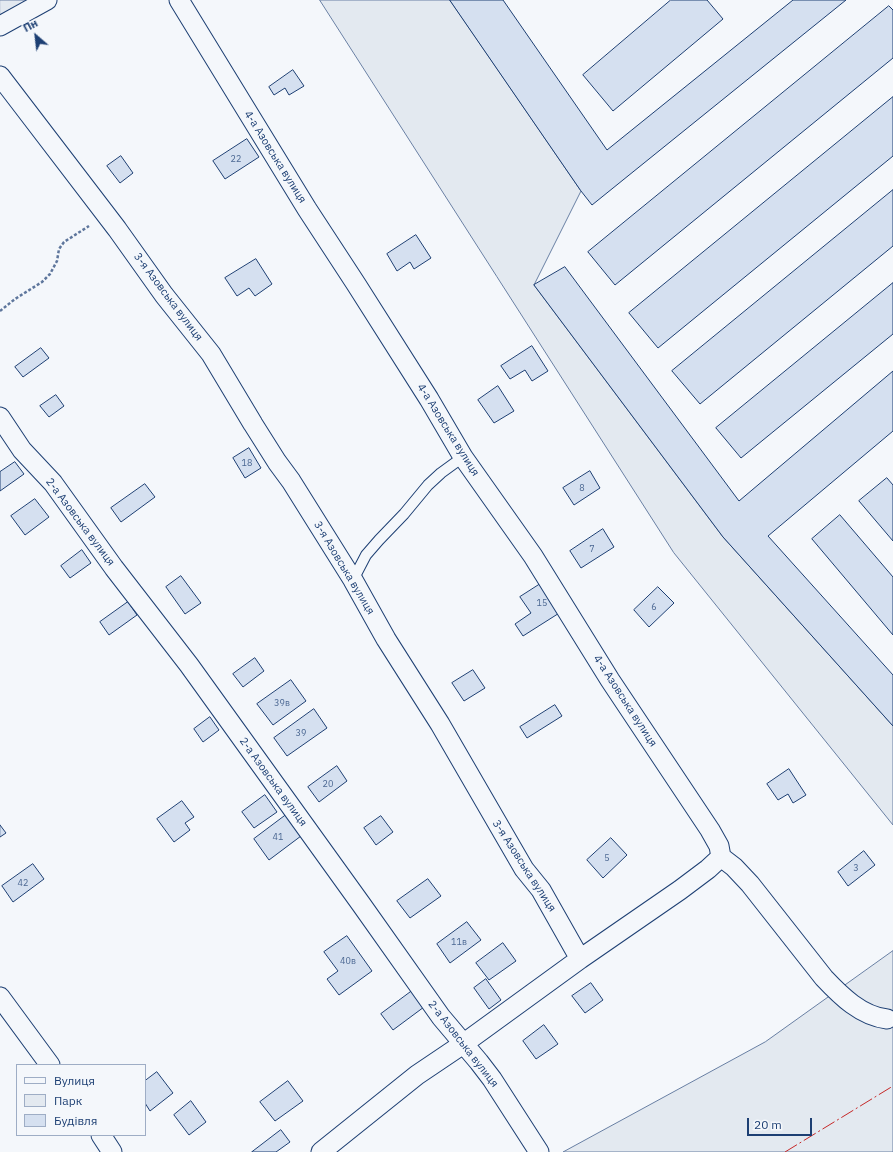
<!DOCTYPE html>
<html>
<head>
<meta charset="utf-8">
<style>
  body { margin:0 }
  #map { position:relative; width:893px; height:1152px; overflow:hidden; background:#f4f7fb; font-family:"IBM Plex Sans",sans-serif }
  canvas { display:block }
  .legend { position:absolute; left:16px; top:1064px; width:130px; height:72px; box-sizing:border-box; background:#f4f7fb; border:1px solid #9eadc5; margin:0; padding:5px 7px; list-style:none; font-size:12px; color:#1d3f73 }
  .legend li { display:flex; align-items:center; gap:8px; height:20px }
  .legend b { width:20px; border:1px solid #9eadc5 }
  .north { position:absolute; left:16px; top:16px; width:40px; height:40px; -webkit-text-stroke:3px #f4f7fb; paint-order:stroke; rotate:332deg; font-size:11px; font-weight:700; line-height:16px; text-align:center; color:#1d3f73 }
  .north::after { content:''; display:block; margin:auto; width:14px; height:18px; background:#1d3f73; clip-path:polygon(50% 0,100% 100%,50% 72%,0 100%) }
  .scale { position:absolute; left:747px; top:1118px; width:65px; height:18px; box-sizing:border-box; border:2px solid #1d3f73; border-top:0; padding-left:5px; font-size:12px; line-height:14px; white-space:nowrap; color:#1d3f73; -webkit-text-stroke:3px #f4f7fb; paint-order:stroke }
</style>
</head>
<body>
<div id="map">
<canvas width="893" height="1152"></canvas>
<ul class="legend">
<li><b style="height:5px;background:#f4f7fb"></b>Вулиця</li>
<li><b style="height:11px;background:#e3e9f0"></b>Парк</li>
<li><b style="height:11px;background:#d5e0f0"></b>Будівля</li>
</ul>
<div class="north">Пн</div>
<div class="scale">20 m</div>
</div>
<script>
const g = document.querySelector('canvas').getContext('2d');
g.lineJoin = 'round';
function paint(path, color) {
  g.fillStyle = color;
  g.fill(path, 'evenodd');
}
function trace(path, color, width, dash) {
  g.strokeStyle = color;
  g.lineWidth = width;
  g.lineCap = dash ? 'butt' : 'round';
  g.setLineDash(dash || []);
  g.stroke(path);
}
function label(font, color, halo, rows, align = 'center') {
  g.font = font + ' "IBM Plex Sans",sans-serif';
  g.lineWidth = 3;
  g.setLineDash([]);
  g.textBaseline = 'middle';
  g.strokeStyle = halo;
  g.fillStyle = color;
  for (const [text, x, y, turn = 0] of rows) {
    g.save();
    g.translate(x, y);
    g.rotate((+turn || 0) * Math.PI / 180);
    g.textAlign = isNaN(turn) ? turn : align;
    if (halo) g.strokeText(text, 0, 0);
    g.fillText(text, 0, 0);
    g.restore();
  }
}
const green = new Path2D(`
  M0 0H31L0 17Z
  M320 0H450L581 191 534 285 723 537 893 726V825L674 553Z
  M893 951V1152H563L765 1042Z`);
const building = new Path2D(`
  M450 0H503L607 150 793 0H846L592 205 581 191Z
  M671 0H707L723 19 613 111 583 75Z
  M889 6 893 10V58L615 285 588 252Z
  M293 70 304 86 289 95 285 88 274 95 269 87Z
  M893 97V156L658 348 629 313Z
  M247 139 259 157 225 179 213 161Z
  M121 156 133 173 120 183 107 166Z
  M893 190V246L700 404 672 371Z
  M416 235 431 258 414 269 410 262 397 271 387 254Z
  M256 259 272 284 255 296 249 288 237 296 225 278Z
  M565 267 739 501 893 371V431L768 536 893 675V726L723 537 534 285Z
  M893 283V334L741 458 716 428Z
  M532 346 548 371 532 381 525 370 510 379 501 366Z
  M41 348 49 358 23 377 15 367Z
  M498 386 514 411 494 423 478 400Z
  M56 395 64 406 49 417 40 406Z
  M249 448 261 468 245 478 233 458Z
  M15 462 24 474 0 491V472Z
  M590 471 600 488 574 505 563 488Z
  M887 478 893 485V541L859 501Z
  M145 484 155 497 121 522 111 508Z
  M35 499 49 517 25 535 11 516Z
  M840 515 893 577V635L812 539Z
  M603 529 614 547 581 568 570 551Z
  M82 550 91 563 70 578 61 566Z
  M181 576 201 603 185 614 166 587Z
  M545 581 564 610 523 636 515 624 531 613 520 597Z
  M658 587 674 603 649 627 634 610Z
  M128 602 137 615 109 635 100 622Z
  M255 658 264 671 243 687 233 674Z
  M473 670 485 688 464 701 452 683Z
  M291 680 306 701 273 725 257 704Z
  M555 705 562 716 527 738 520 727Z
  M314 709 327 728 287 756 274 738Z
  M210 717 219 730 203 742 194 729Z
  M337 766 347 781 319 802 308 787Z
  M789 769 806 795 793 803 788 794 778 800 767 784Z
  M265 795 277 812 254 828 242 812Z
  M182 801 194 817 185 823 190 830 174 842 157 819Z
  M286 815 301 836 269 860 254 839Z
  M381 816 393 832 376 845 364 828Z
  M0 825 6 833 0 837Z
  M611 838 627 855 603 878 587 860Z
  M864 851 875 865 848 886 838 872Z
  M33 864 44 879 13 902 2 886Z
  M428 879 441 896 410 918 397 901Z
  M467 922 481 940 450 963 437 944Z
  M347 936 372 971 339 995 327 979 338 971 324 952Z
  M503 943 516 961 489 980 476 963Z
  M486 979 501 1000 489 1009 474 988Z
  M591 983 603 1000 585 1013 572 996Z
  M412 991 424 1007 393 1030 381 1014Z
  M544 1025 558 1044 536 1059 523 1041Z
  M157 1072 173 1093 150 1111 145 1103V1081Z
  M288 1081 303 1101 275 1121 260 1102Z
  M191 1101 206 1122 189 1135 174 1115Z
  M281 1130 290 1142 276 1152H252Z`);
const path = new Path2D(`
  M0 311 15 299 42 282 50 274 57 261 59 249 64 242 89 226`);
const lane = new Path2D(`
  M353 580 366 555 379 540 404 514 428 485 441 473 463 457`);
const street = new Path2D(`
  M179 0 307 209 356 284 429 399 463 457 533 556 610 680 710 830 719 846 721 857
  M0 26 47 0
  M0 76 117 229 164 295 211 354 253 424 277 462 291 481 353 580 386 639 440 724 524 869 541 890 580 959 463 1044 417 1075 321 1152
  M0 417 22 450 53 483 114 568 189 665 361 904 441 1017 479 1062 492 1079 539 1152
  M580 959 680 890 708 869 721 857 734 867 750 884 824 978C841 996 861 1016 887 1019
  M0 997 50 1065
  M101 1135 112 1152`);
const power = new Path2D(`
  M785 1152 893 1086`);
const numberNames = [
  ["22",236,159],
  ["18",247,463],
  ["8",582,488],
  ["7",592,549],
  ["15",542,603],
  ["6",654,607],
  ["39в",282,703],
  ["39",301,733],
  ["20",328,784],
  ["41",278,837],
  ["5",607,858],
  ["3",856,868],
  ["42",23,883],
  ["11в",459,942],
  ["40в",348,961]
];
const streetNames = [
  ["4-а Азовська вулиця",275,157,58],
  ["3-я Азовська вулиця",168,297,53],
  ["4-а Азовська вулиця",448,430,58],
  ["2-а Азовська вулиця",80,522,53],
  ["3-я Азовська вулиця",344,568,59],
  ["4-а Азовська вулиця",625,701,57],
  ["2-а Азовська вулиця",273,782,54],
  ["3-я Азовська вулиця",524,866,57],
  ["2-а Азовська вулиця",463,1044,52]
];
paint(green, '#e3e9f0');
trace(green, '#687fa3', 1);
paint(building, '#d5e0f0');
trace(building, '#1d3f73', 1);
trace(lane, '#1d3f73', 12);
trace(street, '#1d3f73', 21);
trace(path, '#5e769c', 2.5, [3, 2]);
trace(lane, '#f4f7fb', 10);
trace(street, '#f4f7fb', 19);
trace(power, '#c62828', 1, [14, 3, 2, 3]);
label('9px', '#4b6792', null, numberNames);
label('11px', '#1d3f73', '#f4f7fb', streetNames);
</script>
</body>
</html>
